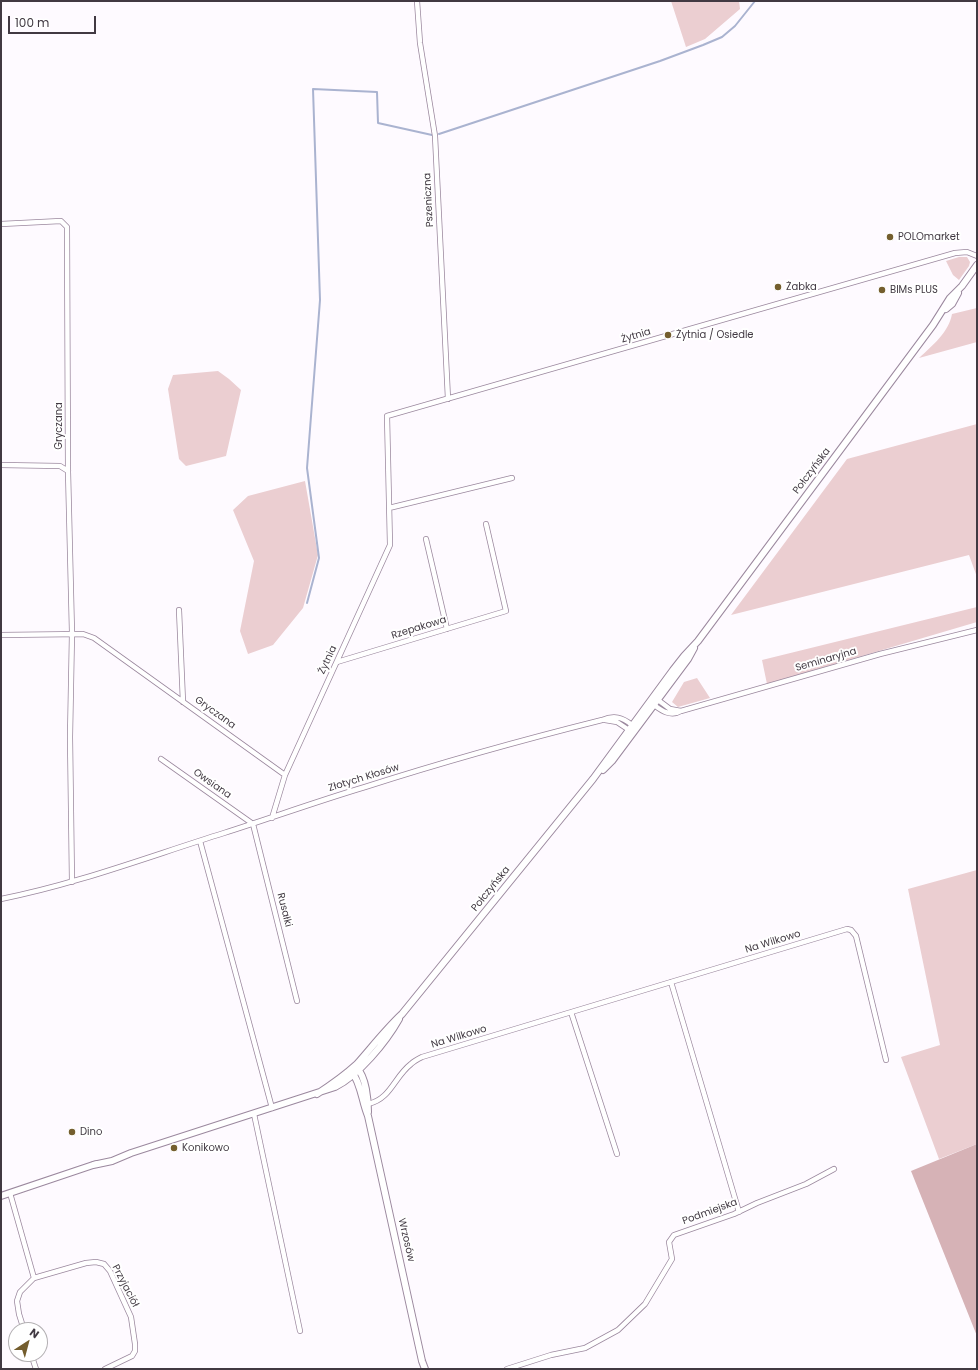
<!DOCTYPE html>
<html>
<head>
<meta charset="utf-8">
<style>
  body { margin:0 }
  #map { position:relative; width:978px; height:1370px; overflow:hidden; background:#fefaff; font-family:Poppins,sans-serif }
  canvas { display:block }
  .frame { position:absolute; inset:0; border:2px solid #413942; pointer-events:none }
  .north { position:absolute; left:8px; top:1322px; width:40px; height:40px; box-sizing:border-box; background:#fff; border:1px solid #b3b0b3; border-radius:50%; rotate:36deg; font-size:11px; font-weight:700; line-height:16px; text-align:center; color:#413942 }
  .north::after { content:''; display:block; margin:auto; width:14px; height:18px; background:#745e2e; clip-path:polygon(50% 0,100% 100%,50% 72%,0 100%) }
  .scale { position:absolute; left:8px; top:16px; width:88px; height:18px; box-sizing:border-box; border:2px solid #413942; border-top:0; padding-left:5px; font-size:12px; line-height:14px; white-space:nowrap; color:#413942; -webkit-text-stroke:3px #fff; paint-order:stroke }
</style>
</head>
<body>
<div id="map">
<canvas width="978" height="1370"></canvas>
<div class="frame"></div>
<div class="north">N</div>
<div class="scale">100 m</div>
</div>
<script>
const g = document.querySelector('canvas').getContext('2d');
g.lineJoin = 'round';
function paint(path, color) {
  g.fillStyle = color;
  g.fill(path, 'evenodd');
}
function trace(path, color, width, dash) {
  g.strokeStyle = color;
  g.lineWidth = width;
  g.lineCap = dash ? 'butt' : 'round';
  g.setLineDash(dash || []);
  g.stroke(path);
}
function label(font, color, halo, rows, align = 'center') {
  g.font = font + ' Poppins,sans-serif';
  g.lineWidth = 4;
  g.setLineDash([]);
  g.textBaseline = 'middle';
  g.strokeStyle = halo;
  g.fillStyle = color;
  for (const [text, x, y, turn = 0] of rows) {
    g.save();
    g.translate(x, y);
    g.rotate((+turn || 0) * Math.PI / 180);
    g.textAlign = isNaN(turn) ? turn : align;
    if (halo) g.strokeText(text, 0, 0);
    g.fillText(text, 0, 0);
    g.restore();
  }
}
const green = new Path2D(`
  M671 1H739L740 9 705 39 686 47Z
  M959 257H967L970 262 969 266 959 280 953 275 946 261Z
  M977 308V342L919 358C932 346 949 332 952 314Z
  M218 371 229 379 241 390 226 456 186 466 179 459 168 389 173 375Z
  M977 424V577L969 555 731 615 847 459Z
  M305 481 318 555 303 608 273 645 248 654 240 631 254 561 233 510 248 496Z
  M977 607V622L767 684 762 660Z
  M697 678 710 698 678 707 672 702 684 682Z
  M977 870V1144L939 1159 901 1057 940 1045 908 889Z`);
const forest = new Path2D(`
  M977 1144V1336L911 1171Z`);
const stream = new Path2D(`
  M439 134 660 61 703 45 722 37 735 26 755 1
  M307 603 319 558 307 468 320 300 313 89 377 92 378 123 432 135`);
const street = new Path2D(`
  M417 1 420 43 435 136 448 399
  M1 224 61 221 67 227 68 471 72 633 70 737 72 882
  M1 465 60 466 68 471
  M389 508 512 478
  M426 539 447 629
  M179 610 183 702
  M1 635 83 634 94 638 285 775
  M337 662 506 611 486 524
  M658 700 670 709 681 711
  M654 705C662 711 671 717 681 711L880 654 977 630
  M605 720 617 722 629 730
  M161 759 253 824 297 1001
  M272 818 285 775 390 545 387 416 955 253 967 252 977 256
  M200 841 272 1108
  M1 899C77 884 150 856 224 833 271 818 318 801 365 787 443 762 522 740 602 720 614 715 622 717 632 725
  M671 982 739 1212
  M571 1012 617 1154
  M368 1104C391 1099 394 1077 411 1064 414 1061 418 1059 422 1057L847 929 851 930 856 936 886 1060
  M254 1114 300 1331
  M10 1193 34 1278
  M24 1330 19 1314 17 1301 20 1292 34 1278 86 1263 96 1262 104 1264 110 1271 131 1317 135 1344V1351L132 1356 105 1369
  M31 1354 36 1369
  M507 1369 551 1355 585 1348 618 1330 645 1304 672 1259 669 1242 674 1235 734 1214 757 1203 806 1184 834 1169`);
const secondary = new Path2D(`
  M946 309 952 304 958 293
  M603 770 612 761 688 659 694 648
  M357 1068C366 1077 368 1100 368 1112
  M352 1072C361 1083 362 1102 368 1116L422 1361 425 1369
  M317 1094C331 1085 345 1075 357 1064 372 1047 386 1029 402 1014L593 779 673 670 684 656 698 641 933 325 950 298 962 286 977 265
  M93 1165 112 1161 131 1153 335 1087C359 1075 386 1042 399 1019
  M1 1196 96 1164`);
const markers = [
  [890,237,4,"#745e2e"],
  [778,287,4,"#745e2e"],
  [882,290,4,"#745e2e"],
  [668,335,4,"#745e2e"],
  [72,1132,4,"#745e2e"],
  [174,1148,4,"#745e2e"]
];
const streetNames = [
  ["Pszeniczna",429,200,-93],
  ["Żytnia",636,336,-16],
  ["Gryczana",59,426,-90],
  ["Połczyńska",812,471,-53],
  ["Rzepakowa",419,628,-17],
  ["Żytnia",328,660,-65],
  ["Seminaryjna",826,660,-16],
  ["Gryczana",215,713,36],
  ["Złotych Kłosów",364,778,-17],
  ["Owsiana",212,784,35],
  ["Połczyńska",491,889,-51],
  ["Rusałki",284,910,76],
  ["Na Wilkowo",773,942,-17],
  ["Na Wilkowo",459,1037,-17],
  ["Podmiejska",710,1212,-20],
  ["Wrzosów",406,1240,77],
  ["Przyjaciół",125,1286,63]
];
const poiNames = [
  ["POLOmarket",898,237],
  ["Żabka",786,287],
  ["BIMs PLUS",890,290],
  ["Żytnia / Osiedle",676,335],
  ["Dino",80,1132],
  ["Konikowo",182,1148]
];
paint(green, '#ebced1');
paint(forest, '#d6b2b6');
trace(stream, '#aab3d0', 2);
trace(street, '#9b889e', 6);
trace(secondary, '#9b889e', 8);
trace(street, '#fff', 4.5);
trace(secondary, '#fff', 6);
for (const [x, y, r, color] of markers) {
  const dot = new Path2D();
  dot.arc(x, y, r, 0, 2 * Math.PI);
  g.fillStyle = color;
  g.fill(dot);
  trace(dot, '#fff', 1.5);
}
label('10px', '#413942', '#fff', streetNames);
label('10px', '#413942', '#fff', poiNames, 'left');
</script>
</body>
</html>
